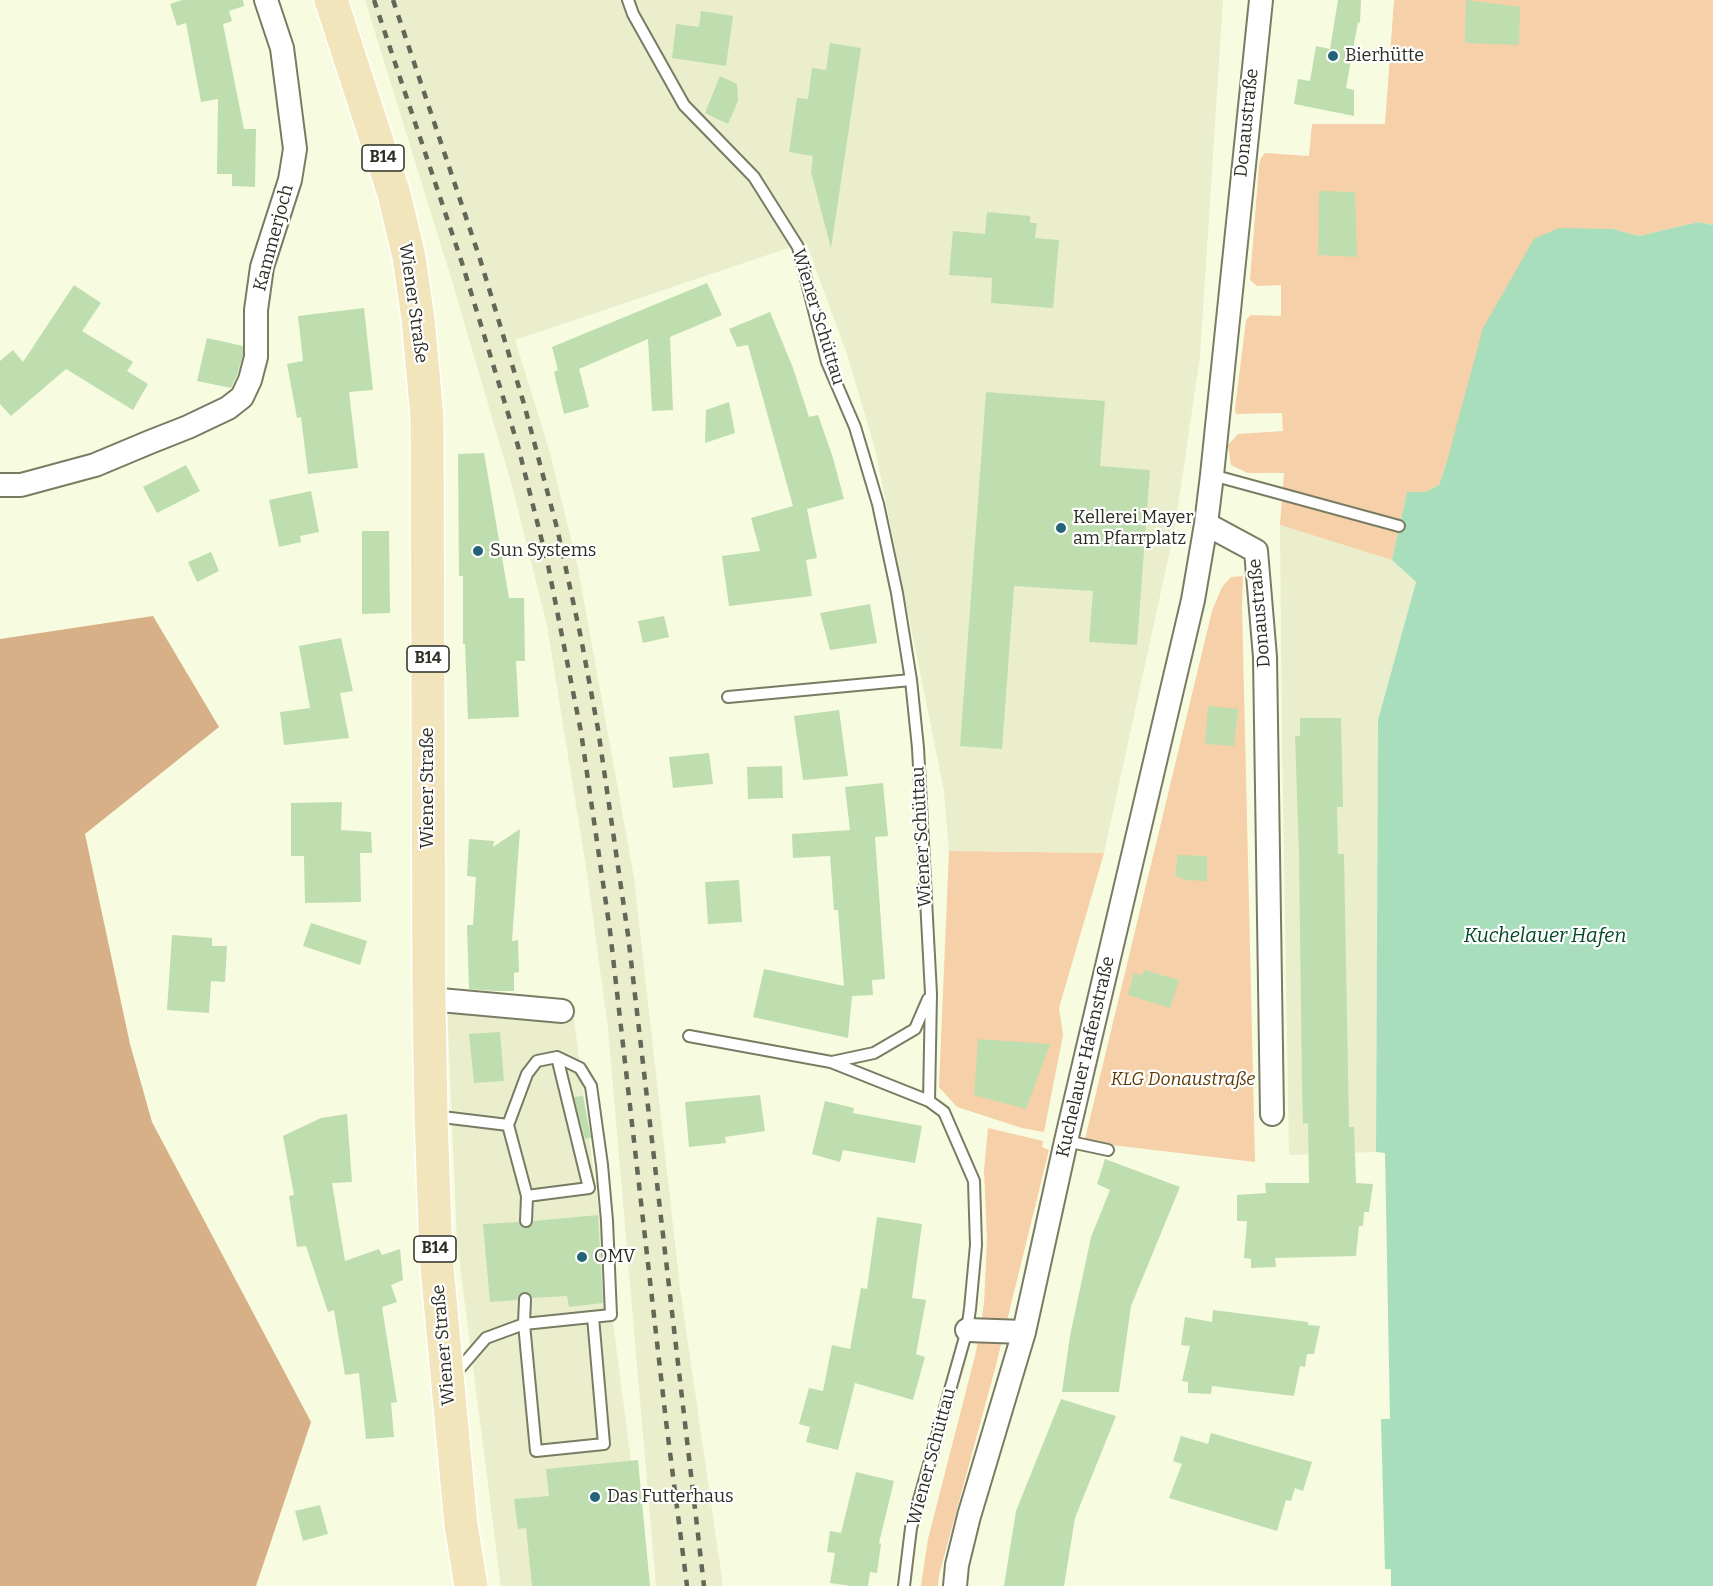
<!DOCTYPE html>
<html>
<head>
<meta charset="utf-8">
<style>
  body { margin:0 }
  canvas { display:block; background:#f7fbdf }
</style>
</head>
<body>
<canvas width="1713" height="1586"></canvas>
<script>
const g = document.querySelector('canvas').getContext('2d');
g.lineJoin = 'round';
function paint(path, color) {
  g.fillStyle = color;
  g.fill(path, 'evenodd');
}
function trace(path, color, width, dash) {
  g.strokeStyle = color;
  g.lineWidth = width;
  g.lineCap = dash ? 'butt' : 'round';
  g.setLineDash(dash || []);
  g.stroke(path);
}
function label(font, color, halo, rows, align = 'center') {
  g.font = font + ' Bitter,serif';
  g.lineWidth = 4.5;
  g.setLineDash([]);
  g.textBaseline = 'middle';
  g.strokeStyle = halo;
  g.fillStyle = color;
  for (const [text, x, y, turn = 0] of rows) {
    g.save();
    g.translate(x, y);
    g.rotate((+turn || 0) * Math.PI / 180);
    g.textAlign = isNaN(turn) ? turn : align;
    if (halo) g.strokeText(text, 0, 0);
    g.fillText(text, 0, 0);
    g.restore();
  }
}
const built = new Path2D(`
  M365 0H1223L1200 356 1175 527 1104 853 949 851 944 791 875 449 847 354 806 242 515 340 550 453 578 568 634 878 680 1288 723 1586H656L608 1028 587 873 547 625 512 486 453 284Z
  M1280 525 1392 560 1416 582 1378 720 1376 1152 1289 1155 1282 743Z
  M447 1005 574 1019 647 1586H501L457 1242Z`);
const green = new Path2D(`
  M1394 0H1713V225L1698 222 1639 236 1613 229 1447 461 1439 485 1425 492H1407L1392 560 1280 525 1284 473H1248L1231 465 1228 445 1238 434 1283 431 1282 413 1236 414 1235 409 1246 320 1251 315 1281 316V285L1257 286 1250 280 1259 165 1261 158 1265 153 1309 156 1312 124H1385Z
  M1243 576 1242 606 1255 1162 1095 1143H1084L1212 611 1222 587 1231 577Z
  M949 851 1104 853 1059 1008 1063 1035 1044 1132 1022 1128 957 1107 939 1087Z
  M988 1128 1043 1141 1042 1147 1049 1150 996 1365 939 1575 938 1586H921L928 1539 976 1352 984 1304 987 1240 984 1170Z`);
const forest = new Path2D(`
  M153 616 219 727 85 834 130 1044 152 1122 311 1422 256 1586H0V639Z`);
const water = new Path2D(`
  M1698 222 1713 225V1586H1391V1569H1385L1381 1419H1390L1385 1153 1376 1152 1378 720 1416 582 1392 560 1407 492H1425L1439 485 1447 461 1483 328 1534 239 1559 228 1613 229 1639 236Z`);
const building = new Path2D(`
  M182 0H243L244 6 229 11 232 21 223 24 244 129H256L255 187 232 186V174H217L218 99 201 102 186 23 177 26 170 4Z
  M1338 0H1361L1360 23 1358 22 1346 88 1354 90V116L1294 104 1298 79 1310 81 1316 46 1330 49Z
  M1466 0 1520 7 1519 45 1465 43Z
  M701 11 733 16 726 66 672 58 676 24 699 27Z
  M830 43 861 48 831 248 811 172 813 156 789 152 797 98 808 99 812 68 826 70Z
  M720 76 737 84 738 101 728 124 705 113Z
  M1319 191 1355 192 1357 257 1318 255Z
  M987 212 1030 216V223H1037L1035 238 1059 240 1053 308 991 303 992 278 949 275 953 231 985 234Z
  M707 283 722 315 670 337 673 410 652 411 648 339 579 369 589 407 564 414 554 372 558 370 552 347Z
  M74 285 101 303 82 331 133 362 127 371 148 384 133 410 66 369 11 416 0 404V361L13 350 23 362Z
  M364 308 373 390 349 392 358 468 308 474 301 417 297 418 287 364 303 361 298 316Z
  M770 312 793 368 809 417 818 415 833 458 844 499 807 509 817 558 806 560 812 596 729 606 722 556 760 551 751 518 793 506 748 345 737 347 729 329Z
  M207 338 243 346V355L237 375 231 388 197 381Z
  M986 392 1105 401 1100 466 1150 470 1137 645 1089 642 1093 591 1014 586 1002 749 960 746Z
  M729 402 735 433 705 443 706 410Z
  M484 453 509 598H524L525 661H516L519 717 468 719 465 644H463V576H459L458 454Z
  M186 465 200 491 157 513 143 487Z
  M311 491 319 532 300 536 301 542 279 547 269 500Z
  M362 531H389L390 613 362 614Z
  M211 552 219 571 197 582 188 562Z
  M870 604 877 643 830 650 820 613Z
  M664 616 669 637 643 643 638 621Z
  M341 638 353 691 340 693 349 738 284 745 280 712 310 708 299 646Z
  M1208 706 1238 709 1234 746 1205 744Z
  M839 710 848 776 803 780 794 716Z
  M1300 718H1341L1343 807H1337L1338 854H1344L1349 1127H1354L1356 1183 1373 1184 1369 1212H1364L1363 1226H1359L1356 1256 1275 1258 1276 1267 1251 1268V1259L1244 1258 1247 1221H1237V1195L1266 1193 1265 1183H1309L1308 1123 1303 1124 1302 1085 1299 854 1295 736H1300Z
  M709 753 713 784 673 788 669 757Z
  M782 766 783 798 748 799 747 767Z
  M883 783 888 836 875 837 885 979 872 980 873 995 852 996 848 1038 753 1017 764 969 844 986 838 910H834L830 856 793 858 792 834 850 830 845 787Z
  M342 802 341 830 371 832 372 853H360L361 902 305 903 304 856H291V803Z
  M520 829 512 941 518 940 519 972 514 973V991H495L469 989 467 925H473L476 877 467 876 469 839 494 841 493 847Z
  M1178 855 1207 856V881L1183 880V878L1175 876Z
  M739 880 742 922 708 924 705 882Z
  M311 923 367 941 360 965 303 946Z
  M172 935 212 938V946H227L225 982 211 981 209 1013 167 1010Z
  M1144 970 1179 980 1170 1008 1128 995 1134 973 1142 975Z
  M500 1032 504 1081 474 1083 469 1034Z
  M978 1039 1050 1044 1026 1109 974 1095Z
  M760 1095 765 1131 725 1137 726 1143 689 1147 685 1102Z
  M583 1096 591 1138 585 1139 574 1097Z
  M825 1101 854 1108 853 1113 922 1126 915 1163 843 1150 840 1162 812 1154Z
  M347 1114 352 1182 332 1183 345 1261 379 1249 382 1255 400 1249 403 1280 391 1285 397 1302 382 1307 397 1402 391 1403 394 1437 366 1439 359 1373 345 1375 334 1310 328 1312 306 1246 297 1247 289 1196 294 1195 283 1136 321 1118Z
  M1105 1159 1180 1187 1131 1306 1119 1392H1062L1070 1336 1091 1237 1110 1190 1097 1184Z
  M598 1215 603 1303 569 1307 567 1296 532 1298 529 1293 525 1292 519 1295 517 1300 490 1302 483 1224 519 1222 522 1227 526 1228 532 1225 534 1221Z
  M877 1217 922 1224 912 1298 926 1300 916 1354 925 1357 913 1400 855 1383 838 1450 806 1442 810 1427 799 1424 809 1388 823 1391 832 1345 850 1349 861 1288 867 1289Z
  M1213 1310 1308 1322V1325L1320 1326 1314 1354H1307L1305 1367 1300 1366 1294 1396 1212 1386 1211 1394 1188 1393V1382L1182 1381 1190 1346 1181 1345 1185 1317 1212 1322Z
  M1061 1399 1116 1416 1075 1518 1064 1586H1004L1016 1511Z
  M1211 1433 1312 1462 1303 1491 1295 1488 1291 1501 1286 1500 1277 1531 1169 1498 1182 1464 1173 1461 1181 1436 1208 1444Z
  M638 1460 650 1586H532L526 1528 518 1529 514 1499 549 1496 546 1469Z
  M856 1472 894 1481 879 1543 881 1544 877 1573 870 1572 868 1586H851L830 1583 835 1553 827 1552 830 1531 841 1533Z
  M320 1505 328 1534 303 1541 295 1511Z`);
const lane = new Path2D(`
  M628 0 633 14 684 105 754 177 798 247 827 362 855 427 878 504 897 593 911 680 918 748 931 994 929 1101 944 1112 974 1181 976 1245 970 1309 967 1330 911 1528 904 1586
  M1212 475 1399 526
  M728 697 911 680
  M689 1036 831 1062 929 1101
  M832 1062 874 1053 915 1029 928 999
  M434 1116 508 1125
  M1066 1141 1108 1150
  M527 1196 589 1188 557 1057
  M525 1299 524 1324 536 1451 604 1444 593 1317
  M454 1375 486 1338 524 1324 611 1315 607 1221 602 1165 591 1086 580 1068 557 1057 537 1061 527 1074 508 1125 527 1196 526 1221`);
const street = new Path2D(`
  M0 485H21L95 465 150 442 188 427 228 408 242 397 250 380 256 357V310L262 267 290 180 295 149 282 48 266 0
  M1206 524 1256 551 1265 657 1272 1114
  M429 999 562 1011
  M967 1330 1024 1332
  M955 1586 957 1565 969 1516 1024 1332 1066 1141 1193 600 1206 524 1212 475 1261 0`);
const primary = new Path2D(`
  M331 0 394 194 409 257 418 319 427 417 429 999 431 1116 436 1256 461 1525 471 1586`);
const rail = new Path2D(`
  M374 0 462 263 518 446 548 565 581 732 610 931 666 1421 687 1586
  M393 0 480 259 524 404 557 528 581 638 598 729 628 935 704 1586`);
const markers = [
  [1333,56,6,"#246479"],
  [1061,528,6,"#246479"],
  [478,551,6,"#246479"],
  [582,1257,6,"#246479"],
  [595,1497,6,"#246479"]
];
const shields = [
  [383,158,42],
  [428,659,42],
  [435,1249,42]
];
const shieldNames = [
  ["B14",383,158],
  ["B14",428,659],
  ["B14",435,1249]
];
const poiNames = [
  ["Bierhütte",1345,56],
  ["Kellerei Mayer",1073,518],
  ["am Pfarrplatz",1073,539],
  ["Sun Systems",490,551],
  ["OMV",594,1257],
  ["Das Futterhaus",607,1497]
];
const streetNames = [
  ["Donaustraße",1247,123,-84],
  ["Kammerjoch",274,238,-75],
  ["Wiener Straße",413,303,82],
  ["Wiener Schüttau",818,317,73],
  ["Donaustraße",1260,613,-95],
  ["Wiener Straße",428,788,-90],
  ["Wiener Schüttau",922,837,-93],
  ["Kuchelauer Hafenstraße",1086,1057,-77],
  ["Wiener Straße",444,1345,-95],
  ["Wiener Schüttau",932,1457,-75]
];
const parkNames = [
  ["KLG Donaustraße",1183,1080]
];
const waterNames = [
  ["Kuchelauer Hafen",1545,936]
];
paint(built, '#eaeecc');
paint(green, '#f5d0a9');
paint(forest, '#d7b087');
paint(water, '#a9debd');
paint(building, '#bfdeaf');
trace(lane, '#797c63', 14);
trace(street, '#797c63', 26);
trace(primary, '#fff', 36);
trace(lane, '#fff', 10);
trace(street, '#fff', 22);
trace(primary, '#f3e5bb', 33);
trace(rail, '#646657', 4.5, [8, 8]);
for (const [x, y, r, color] of markers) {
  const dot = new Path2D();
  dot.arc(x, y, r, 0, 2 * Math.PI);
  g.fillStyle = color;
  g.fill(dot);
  trace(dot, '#fff', 2);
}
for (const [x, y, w] of shields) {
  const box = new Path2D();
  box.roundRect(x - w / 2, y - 13, w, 26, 4.5);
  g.fillStyle = '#fff';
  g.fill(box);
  trace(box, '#2d2e24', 1.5);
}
label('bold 16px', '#2d2e24', null, shieldNames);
label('18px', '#2d2e24', '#fff', poiNames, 'left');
label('18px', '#2d2e24', '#fff', streetNames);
label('italic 18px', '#5f3a04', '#fff', parkNames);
label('italic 20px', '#034729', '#fff', waterNames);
</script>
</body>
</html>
